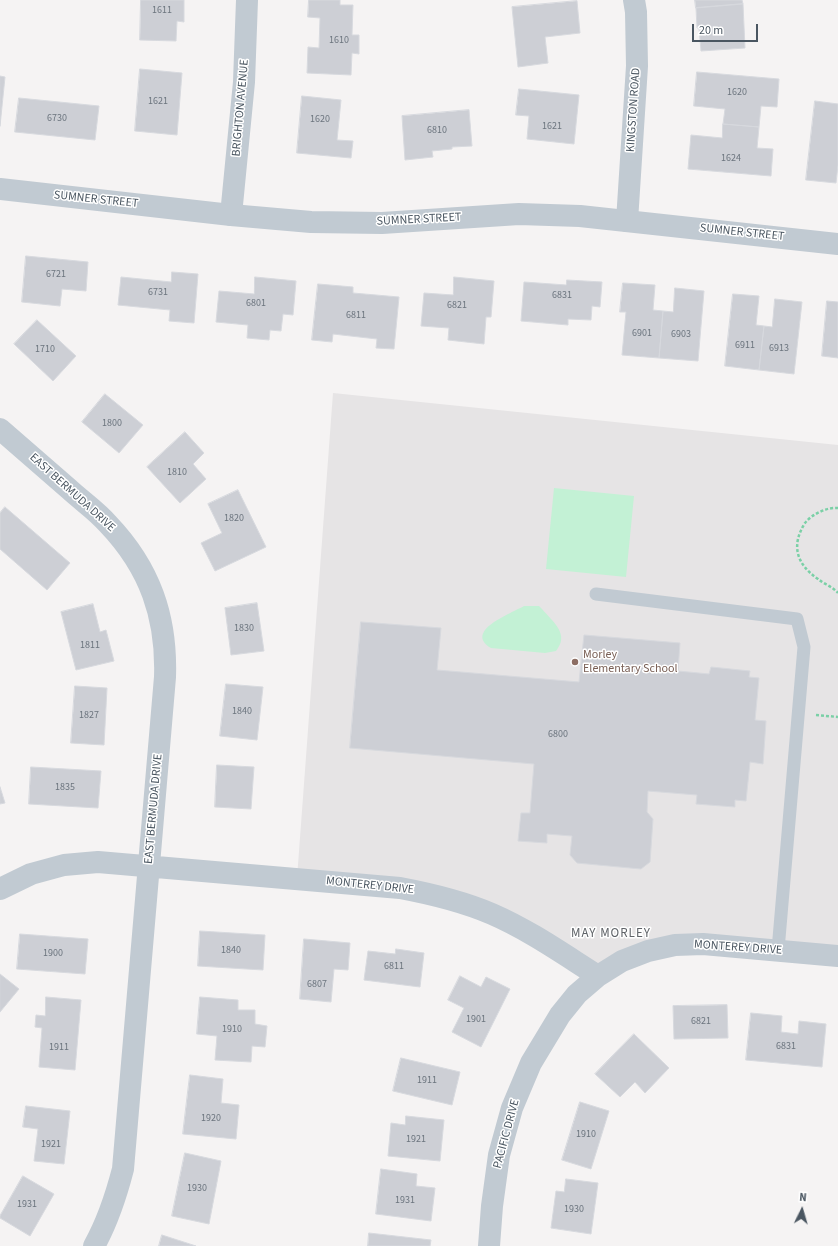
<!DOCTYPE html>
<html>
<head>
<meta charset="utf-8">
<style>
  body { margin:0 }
  #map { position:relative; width:838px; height:1246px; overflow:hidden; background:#f5f3f3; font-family:"Source Sans 3",sans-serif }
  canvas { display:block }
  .north { position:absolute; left:782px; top:1190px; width:40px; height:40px; -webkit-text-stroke:3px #fff; paint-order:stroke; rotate:5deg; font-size:11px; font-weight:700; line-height:16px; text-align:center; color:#4a5661 }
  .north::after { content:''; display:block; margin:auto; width:14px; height:18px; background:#4a5661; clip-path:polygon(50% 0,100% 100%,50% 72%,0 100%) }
  .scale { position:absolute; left:692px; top:24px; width:66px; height:18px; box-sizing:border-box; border:2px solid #4a5661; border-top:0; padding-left:5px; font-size:12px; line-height:14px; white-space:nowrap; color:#4a5661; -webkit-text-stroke:3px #fff; paint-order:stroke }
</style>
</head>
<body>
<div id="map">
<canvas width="838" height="1246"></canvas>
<div class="north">N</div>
<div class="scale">20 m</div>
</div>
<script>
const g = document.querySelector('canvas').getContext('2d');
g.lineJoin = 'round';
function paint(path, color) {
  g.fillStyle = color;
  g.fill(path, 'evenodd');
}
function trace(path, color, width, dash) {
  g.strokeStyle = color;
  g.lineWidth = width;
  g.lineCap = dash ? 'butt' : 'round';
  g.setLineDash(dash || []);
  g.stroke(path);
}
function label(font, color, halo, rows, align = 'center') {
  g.font = font + ' "Source Sans 3",sans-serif';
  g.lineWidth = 3;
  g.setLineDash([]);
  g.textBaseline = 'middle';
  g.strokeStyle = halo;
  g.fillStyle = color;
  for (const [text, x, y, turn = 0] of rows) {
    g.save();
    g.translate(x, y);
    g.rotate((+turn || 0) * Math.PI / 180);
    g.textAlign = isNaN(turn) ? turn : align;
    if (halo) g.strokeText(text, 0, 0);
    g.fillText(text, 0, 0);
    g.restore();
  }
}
const education = new Path2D(`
  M333 393 838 445V956L703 944 598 976 491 914 297 878Z`);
const green = new Path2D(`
  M554 488 634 496 626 577 546 569Z
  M524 606H539L542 609C553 622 570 634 556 651L545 653 491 648C463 631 512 613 524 606Z`);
const building = new Path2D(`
  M141 0H184V22L177 21 176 41 140 40Z
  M309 0H340V5H353L352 35H359V54L352 53 351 75 307 73 308 47 319 48 320 18 308 17Z
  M695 0H742L743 4 696 8Z
  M577 1 580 33 545 37 548 63 518 67 512 7Z
  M743 4 745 48 701 51 699 28H697L696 8Z
  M140 69 182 73 177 135 135 131Z
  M697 72 779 79 777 107 761 106 759 127 723 124 725 109 694 106Z
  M0 76 5 77 0 126Z
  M519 89 579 95 574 144 527 139 529 116 516 115Z
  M302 96 341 100 337 140 353 141 351 158 297 153Z
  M19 98 99 106 95 140 15 132Z
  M815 101 838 104V165L836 183 806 180Z
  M469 110 472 146 452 147V149L432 151 433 157 405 160 402 116Z
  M723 124 759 127 757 148 773 149 771 176 688 169 691 135 722 138Z
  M26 256 88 262 86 291 62 289 60 306 22 302Z
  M172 272 198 274 194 323 169 321 170 310 118 305 121 277 171 282Z
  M255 277 296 281 293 315 283 314 281 331 270 330 269 340 247 338 248 325 216 322 219 291 254 294Z
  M454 277 494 281 491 317H486L484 344 448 340 449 328 421 326 424 293 453 295Z
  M567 280 602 282 600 307 592 306 591 320 568 319V325L521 321 524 282 566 285Z
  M623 283 655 285 653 310 663 311 659 358 622 355 626 312H620Z
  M318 284 353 287V293L399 297 394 349 376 348 377 339 333 334 332 342 312 340Z
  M675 288 704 291 698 361 659 358 663 311 673 312Z
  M733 294 759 296 756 325 764 326 759 370 725 366Z
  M775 299 802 302 794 374 759 370 764 326 772 327Z
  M827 301 838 302V358L822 356Z
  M37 320 76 356 53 381 14 344Z
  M105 394 143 425 119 453 82 422Z
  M185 432 204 453 193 464 206 479 180 503 147 467Z
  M238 490 266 547 215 571 201 543 222 533 208 504Z
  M5 507 70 563 47 590 0 549V513Z
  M257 603 264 651 231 655 225 608Z
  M93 604 100 632 106 630 114 661 76 670 61 612Z
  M361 622 441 628 437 670 579 682 584 635 680 643 678 671 709 674 711 667 750 671 749 677 759 678 755 720 766 721 763 764 750 762 746 801 735 800V807L696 804 697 795 648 791 647 812 653 819 650 862 641 869 577 863 570 855 572 836 547 834V843L518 841 521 813H530L534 764 350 748Z
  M226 684 263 687 257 740 220 736Z
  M75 686 107 688 104 745 71 743Z
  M217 765 254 767 251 809 215 807Z
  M31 767 101 771 98 808 29 804Z
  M0 787 5 803 0 804Z
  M200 931 265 935 263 970 198 966Z
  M20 934 88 939 85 974 17 969Z
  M304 939 350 943 348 970 334 969 331 1002 300 999Z
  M396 949 424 953 420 987 364 980 368 951 395 954Z
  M0 974 19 989 0 1012Z
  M460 976 481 987 486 977 510 989 481 1047 452 1032 464 1008 448 1000Z
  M46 997 81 1000 75 1070 39 1067 42 1028 35 1027 36 1015 45 1016Z
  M200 997 238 1000V1010H255V1024L267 1026 265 1047 252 1046 251 1062 215 1060 217 1036 197 1034Z
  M727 1005 728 1038 674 1039 673 1006Z
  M751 1013 782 1016 781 1032 798 1034 799 1021 826 1024 822 1067 746 1060Z
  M634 1034 669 1068 645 1093 635 1082 620 1097 595 1074Z
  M401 1058 460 1072 452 1105 393 1091Z
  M190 1075 223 1079 221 1103 239 1105 236 1139 183 1134Z
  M580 1102 609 1111 591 1169 562 1160Z
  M26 1106 70 1111 64 1164 34 1161 38 1129 23 1127Z
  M406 1116 444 1120 440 1161 388 1156 391 1123 405 1125Z
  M185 1153 221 1161 209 1224 172 1216Z
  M381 1169 417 1174 416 1186 435 1188 431 1221 376 1214Z
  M23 1176 54 1194 30 1236 0 1218V1216Z
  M566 1179 598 1183 591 1234 551 1228 556 1191 564 1192Z
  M369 1233 431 1240 430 1246H368Z
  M162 1235 196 1246H159Z`);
const path = new Path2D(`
  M838 508C827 507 812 514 805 523 791 545 796 564 818 579 824 584 833 587 838 593
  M816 715 838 717`);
const service = new Path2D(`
  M596 594 797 619 804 647 778 950`);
const minor = new Path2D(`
  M231 215 244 82 247 0
  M627 221 637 66 636 12 634 0
  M0 429C23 449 46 469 69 489 82 501 97 511 108 524 150 568 167 617 165 677L123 1169C116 1196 108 1221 94 1246
  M0 889 31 874 64 865 98 862 400 888C432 894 462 901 492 914 529 930 563 954 598 976L622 961 648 951 675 945 703 944 838 956
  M489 1246 492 1206 499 1155 512 1108 531 1063 560 1015 577 994 598 976`);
const tertiary = new Path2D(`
  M0 189 231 215 311 222 382 223 519 214 580 216 838 244`);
const markers = [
  [575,662,4,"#8d6e63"]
];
const numberNames = [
  ["1611",162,11],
  ["1610",339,41],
  ["1620",737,93],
  ["1621",158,102],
  ["6730",57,119],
  ["1620",320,120],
  ["1621",552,127],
  ["6810",437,131],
  ["1624",731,159],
  ["6721",56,275],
  ["6731",158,293],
  ["6831",562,296],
  ["6801",256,304],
  ["6821",457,306],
  ["6811",356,316],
  ["6901",642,334],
  ["6903",681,335],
  ["6911",745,346],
  ["6913",779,349],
  ["1710",45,350],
  ["1800",112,424],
  ["1810",177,473],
  ["1820",234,519],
  ["1830",244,629],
  ["1811",90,646],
  ["1840",242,712],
  ["1827",89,716],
  ["6800",558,735],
  ["1835",65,788],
  ["1840",231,951],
  ["1900",53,954],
  ["6811",394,967],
  ["6807",317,985],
  ["1901",476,1020],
  ["6821",701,1022],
  ["1910",232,1030],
  ["6831",786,1047],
  ["1911",59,1048],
  ["1911",427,1081],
  ["1920",211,1119],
  ["1910",586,1135],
  ["1921",416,1140],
  ["1921",51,1145],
  ["1930",197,1189],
  ["1931",405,1201],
  ["1931",27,1205],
  ["1930",574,1210]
];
const streetNames = [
  ["BRIGHTON AVENUE",241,108,-85],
  ["KINGSTON ROAD",634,110,-86],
  ["SUMNER STREET",96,200,6],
  ["SUMNER STREET",419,220,-3],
  ["SUMNER STREET",742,233,6],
  ["EAST BERMUDA DRIVE",72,493,42],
  ["EAST BERMUDA DRIVE",154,809,-85],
  ["MONTEREY DRIVE",370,886,6],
  ["MONTEREY DRIVE",738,948,4],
  ["PACIFIC DRIVE",507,1134,-75]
];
const educationNames = [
  ["Morley",583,655],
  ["Elementary School",583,669]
];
const neighbourhoodNames = [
  ["MAY MORLEY",611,934]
];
paint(education, '#e6e4e5');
paint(green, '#c3f1d5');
paint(building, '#cdcfd5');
trace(building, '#d7d9de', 1);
trace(path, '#7ad0a6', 2.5, [3, 2]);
trace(service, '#c1cad2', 13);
trace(minor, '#c1cad2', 22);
trace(tertiary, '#c1cad2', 22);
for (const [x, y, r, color] of markers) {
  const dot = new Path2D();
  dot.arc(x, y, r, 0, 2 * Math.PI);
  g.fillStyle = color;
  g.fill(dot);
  trace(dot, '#fff', 1.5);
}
label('10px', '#6b747e', null, numberNames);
label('12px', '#4a5661', '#fff', streetNames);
label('12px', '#785e54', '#fff', educationNames, 'left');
g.letterSpacing = '1px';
label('13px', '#5f6368', '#fff', neighbourhoodNames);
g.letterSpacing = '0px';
</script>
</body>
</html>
